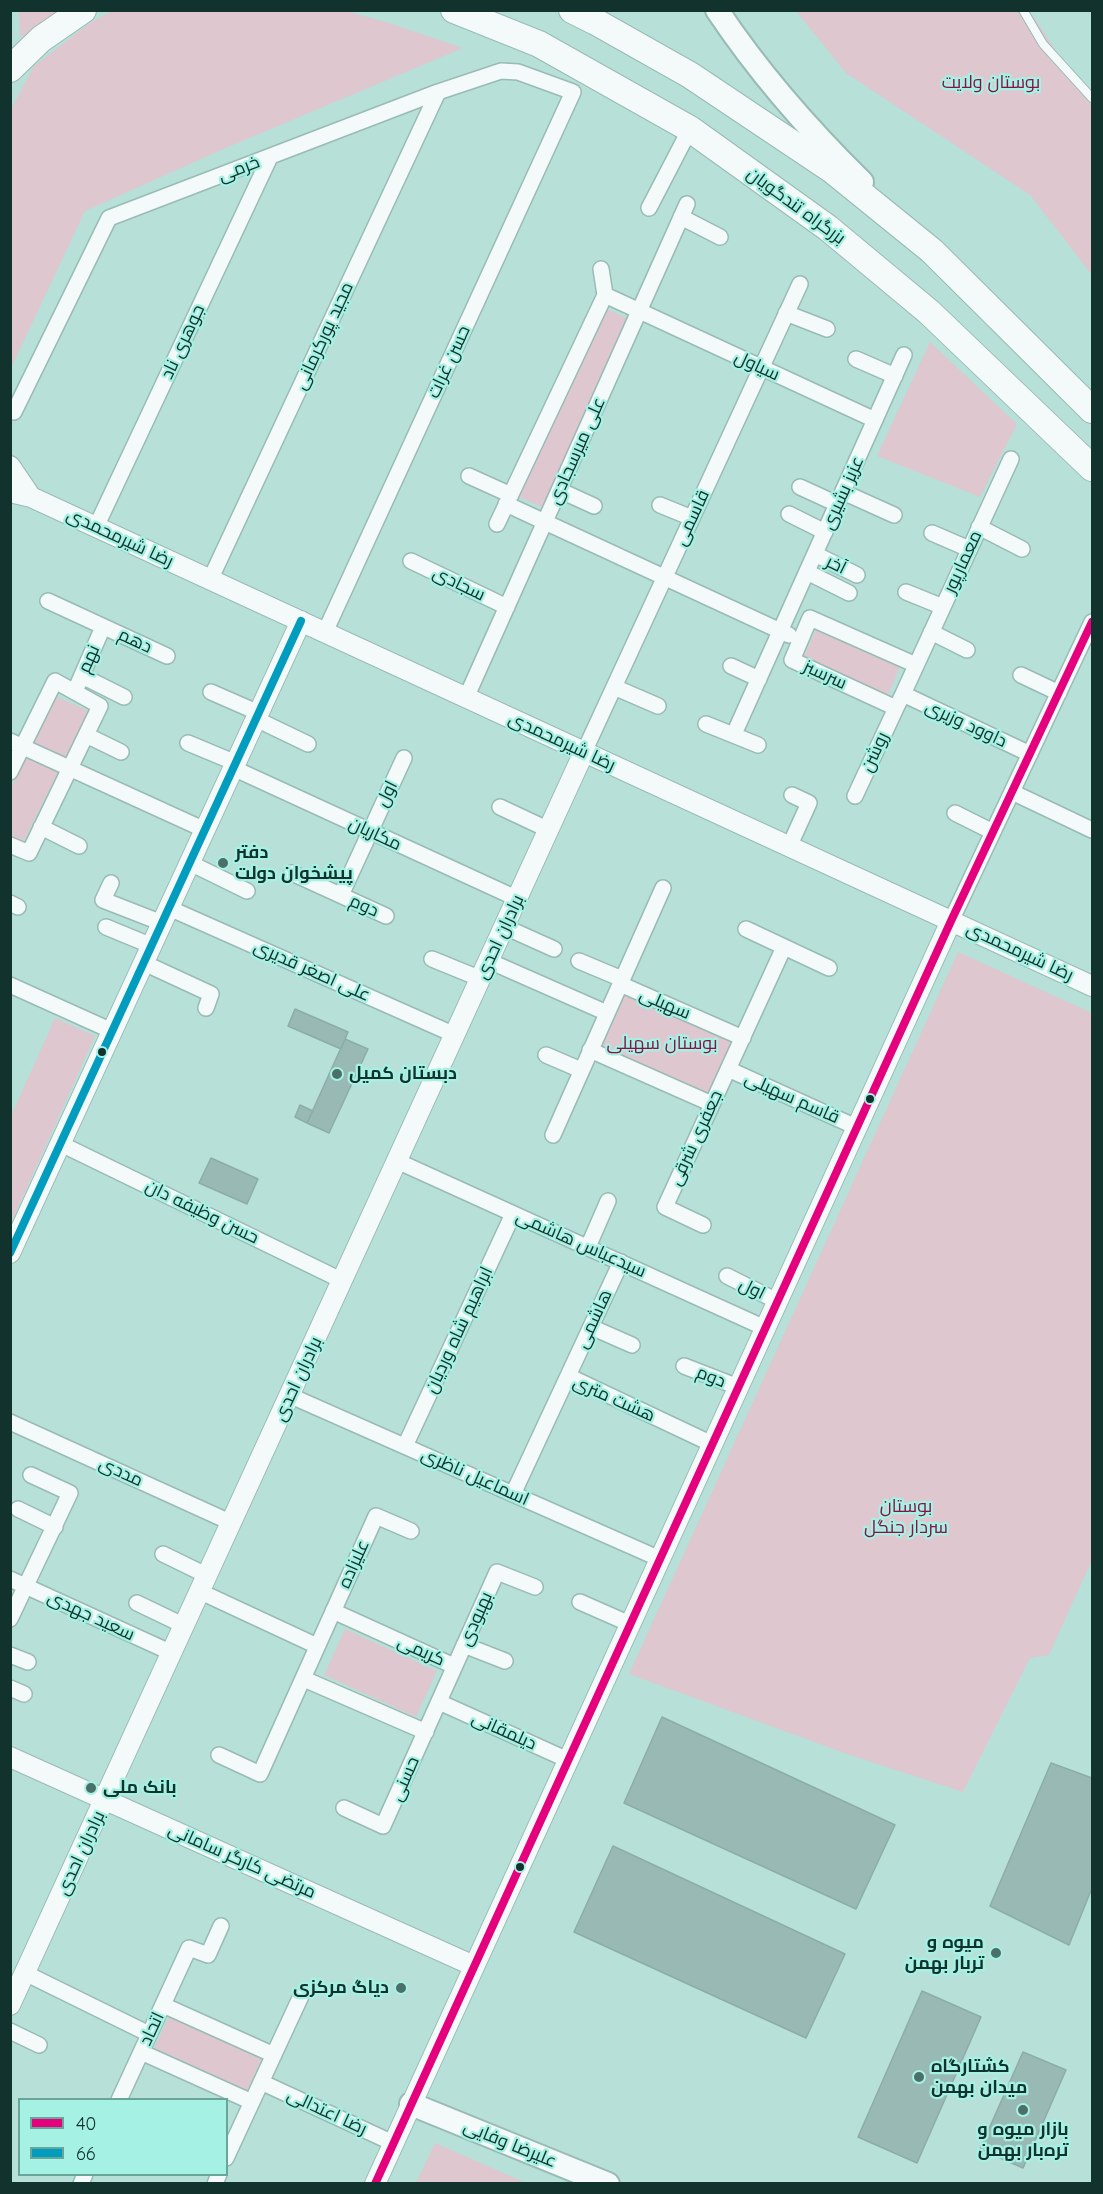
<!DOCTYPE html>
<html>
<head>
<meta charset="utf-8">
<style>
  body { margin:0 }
  #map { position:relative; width:1103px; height:2194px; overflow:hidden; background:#b6e0d8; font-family:Quicksand,sans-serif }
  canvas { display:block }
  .frame { position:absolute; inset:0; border:12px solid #12322d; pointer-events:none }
  .legend { position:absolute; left:18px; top:2098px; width:210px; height:78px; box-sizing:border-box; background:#a5f1e3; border:2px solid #6aa59a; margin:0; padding:8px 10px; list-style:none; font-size:18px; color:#12322d }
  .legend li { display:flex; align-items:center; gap:12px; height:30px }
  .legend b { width:30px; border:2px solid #6aa59a }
</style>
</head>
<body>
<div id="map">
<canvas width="1103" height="2194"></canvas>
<div class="frame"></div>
<ul class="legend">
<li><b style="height:8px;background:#e5007d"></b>40</li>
<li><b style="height:8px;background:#029dbe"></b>66</li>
</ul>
</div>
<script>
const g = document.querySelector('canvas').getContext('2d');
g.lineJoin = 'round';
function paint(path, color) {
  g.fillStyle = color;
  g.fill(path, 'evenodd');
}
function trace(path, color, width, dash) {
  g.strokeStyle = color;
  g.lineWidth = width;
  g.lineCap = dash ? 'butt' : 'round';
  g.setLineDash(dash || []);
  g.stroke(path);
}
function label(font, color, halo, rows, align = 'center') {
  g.font = font + ' Quicksand,Cairo,sans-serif';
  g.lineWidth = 4.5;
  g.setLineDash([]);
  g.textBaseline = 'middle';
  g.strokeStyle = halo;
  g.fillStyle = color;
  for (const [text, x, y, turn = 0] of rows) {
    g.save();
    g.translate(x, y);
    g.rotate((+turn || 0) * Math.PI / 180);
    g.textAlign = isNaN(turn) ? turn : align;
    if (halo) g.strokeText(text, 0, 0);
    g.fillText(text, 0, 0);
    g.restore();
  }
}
const green = new Path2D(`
  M114 10 346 11 389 23 463 48 228 147 85 211 11 368V109L34 66 91 22Z
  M19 11H61L20 38Z
  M796 11H1030L1092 106V275L1030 195 846 73Z
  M602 307 631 320 544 508 515 495Z
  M930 342 1017 424 980 497 877 456Z
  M816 630 900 667 888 695 803 658Z
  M55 696 89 711 23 842 11 836 10 790Z
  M958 952 1092 1013V1560L1049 1655 1030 1658 963 1792 847 1754 629 1674Z
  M619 986 734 1039 705 1101 590 1048Z
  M55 1018 95 1036 11 1223V1116Z
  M345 1629 437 1671 416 1717 324 1675Z
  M170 2014 263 2056 245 2095 152 2053Z
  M435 2143 526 2183H416Z`);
const building = new Path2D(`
  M295 1009 348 1032 341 1049 288 1026Z
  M345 1039 368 1049 329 1133 307 1123Z
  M300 1105 313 1111 307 1123 295 1117Z
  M211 1158 258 1179 247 1204 199 1183Z
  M662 1717 895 1825 856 1909 624 1803Z
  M1051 1763 1092 1778V1888L1069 1945 990 1906Z
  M613 1846 845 1954 806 2038 574 1932Z
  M922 1991 981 2017 917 2163 858 2137Z
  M1023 2052 1066 2070 1023 2168 980 2149Z`);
const service = new Path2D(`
  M1023 10 1043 44 1092 98`);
const minor = new Path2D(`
  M649 208 690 129
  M681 217 720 237
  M601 269 605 295
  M786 313 827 329
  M856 359 895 376
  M14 412 109 218 438 92 501 71 518 72 573 92 325 632
  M469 476 511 495
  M800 487 837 504
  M559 490 594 506
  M843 492 894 515
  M506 504 789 635
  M660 505 692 518
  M789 514 825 532
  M497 524 605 295 875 420
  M96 527 270 157
  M979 527 1022 549
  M932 533 969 549
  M815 554 857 575
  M411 561 507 607
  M807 572 849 593
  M210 580 438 92
  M906 592 943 607
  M48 601 167 656
  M931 632 967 650
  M916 665 810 618 792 660 896 708 903 694 1011 459
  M731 666 759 679
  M1021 675 1059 693
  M82 676 124 697
  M614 687 658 706
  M75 691 103 627
  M211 692 259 713
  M903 694 1030 754
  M466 698 687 204
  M256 719 308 744
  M706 724 758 745
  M734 734 904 355
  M86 735 121 752
  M10 741 205 830
  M188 743 236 763
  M584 752 800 284
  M233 768 518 899
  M10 772 55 681 100 706 29 853 10 845
  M1012 792 1092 830
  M855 796 896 708
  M500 807 549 830
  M955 813 993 832
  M41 827 79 846
  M789 847 809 803 792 795
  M190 863 247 891
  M292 873 386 916
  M111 883 103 900 162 923
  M341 895 404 758
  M10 903 18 907
  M169 908 455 1035
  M951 921 1092 622
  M106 927 152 946
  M505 927 554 949
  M746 929 829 968
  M432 959 481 979
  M489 961 607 1013
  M579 961 622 979
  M144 963 211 994 206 1008
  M620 984 743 1038
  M10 985 112 1031
  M590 1050 712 1104
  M546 1055 581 1070
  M728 1069 856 1127
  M553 1135 663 888
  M61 1144 343 1281
  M397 1161 765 1328
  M703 1225 665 1207 784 947
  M588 1247 608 1201
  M727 1276 777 1301
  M591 1327 632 1345
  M684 1366 738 1387
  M568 1376 712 1444
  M291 1396 660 1559
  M10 1422 232 1523
  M405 1446 513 1214
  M513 1494 621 1262
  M18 1509 55 1527
  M163 1554 208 1576
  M10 1579 172 1653
  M201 1592 317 1646
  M580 1602 630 1624
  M137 1603 185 1626
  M333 1611 454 1666
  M10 1619 70 1493 31 1475
  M464 1645 505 1661
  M10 1655 28 1662
  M304 1679 426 1732
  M10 1688 24 1694
  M439 1702 568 1760
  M219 1755 260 1774 376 1516 411 1531
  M344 1808 383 1826 497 1572 535 1587
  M25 1973 149 2034
  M163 2005 274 2055
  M10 2031 39 2045
  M141 2052 252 2102
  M261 2082 393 2143
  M119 2100 189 1948 208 1955 221 1926
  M226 2158 301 1996
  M81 2184 85 2174
  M215 2184 219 2174`);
const tertiary = new Path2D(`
  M10 466 31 497
  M10 492 31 497 1092 986
  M10 1253 301 621
  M10 1757 474 1966
  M10 2005 584 752
  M375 2184 951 921`);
const secondary = new Path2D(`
  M717 10C759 73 809 130 862 182
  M411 2104 608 2184`);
const trunk = new Path2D(`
  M454 10 539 44 690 129 828 228 929 312 1092 468
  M572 10 596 22 690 75 832 170 932 251 1092 410
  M10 69 41 39 83 10`);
const bus1 = new Path2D(`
  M375 2184 951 921 1092 622`);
const bus2 = new Path2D(`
  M10 1253 301 621`);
const markers = [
  [223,863,6,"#4b6f69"],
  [102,1052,5,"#12322d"],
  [337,1074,6,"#4b6f69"],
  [870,1099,5,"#12322d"],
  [91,1788,6,"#4b6f69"],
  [520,1867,5,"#12322d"],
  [996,1953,6,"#4b6f69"],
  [401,1988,6,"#4b6f69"],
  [919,2077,6,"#4b6f69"],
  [1023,2110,6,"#4b6f69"]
];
const parkNames = [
  ["بوستان ولایت",991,83],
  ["بوستان سهیلی",662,1044],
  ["بوستان",906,1507],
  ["سردار جنگل",906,1528]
];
const streetNames = [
  ["خرمی",239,169,-21],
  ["بزرگراه تندگویان",796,206,36],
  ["مجید پورکرمانی",324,336,-65],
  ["جوهری ناد",183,342,-65],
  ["حسن غرات",449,362,-65],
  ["سیاول",757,366,25],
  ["علی میرسجادی",577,451,-66],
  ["عزیز بشیری",843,493,-66],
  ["قاسمی",692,518,-65],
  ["رضا شیرمحمدی",120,538,25],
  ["معمارپور",963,562,-65],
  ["آخر",836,565,26],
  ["سجادی",459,584,26],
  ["دهم",135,641,25],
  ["نهم",89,659,-66],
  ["سرسبز",825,675,25],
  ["داوود وزیری",966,724,25],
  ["رضا شیرمحمدی",562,742,25],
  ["روشن",875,752,-65],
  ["اول",387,794,-64],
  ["مکاریان",375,834,25],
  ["دوم",364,906,24],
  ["برادران احدی",500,937,-65],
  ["رضا شیرمحمدی",1020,952,25],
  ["علی اصغر قدیری",312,971,24],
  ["سهیلی",665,1004,23],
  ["قاسم سهیلی",792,1098,24],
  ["جعفری شرقی",696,1138,-65],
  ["حسن وظیفه دان",202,1212,26],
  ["سیدعباس هاشمی",581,1244,24],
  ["اول",752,1289,26],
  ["هاشمی",594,1319,-65],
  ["ابراهیم شاه وردیان",459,1330,-65],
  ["دوم",711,1377,22],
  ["برادران احدی",298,1379,-65],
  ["هشت متری",614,1399,24],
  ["مددی",121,1472,25],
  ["اسماعیل ناظری",475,1477,24],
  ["علیزاده",354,1564,-66],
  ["سعید جهدی",91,1616,25],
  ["بهبودی",476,1619,-66],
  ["کریمی",421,1651,24],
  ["دیلمقانی",504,1731,24],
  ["حسنی",405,1779,-66],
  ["برادران احدی",81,1853,-65],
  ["مرتضی کارگر سامانی",242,1861,24],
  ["اتحاد",152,2029,-65],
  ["رضا اعتدالی",327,2112,25],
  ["علیرضا وفایی",510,2144,22]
];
const poiNames = [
  ["دفتر",235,853],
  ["پیشخوان دولت",235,874],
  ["دبستان کمیل",349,1074],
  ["بانک ملی",103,1788],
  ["میوه و",984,1943,"right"],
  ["تربار بهمن",984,1964,"right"],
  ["دیاگ مرکزی",389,1988,"right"],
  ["کشتارگاه",931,2067],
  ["میدان بهمن",931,2088],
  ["بازار میوه و",1023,2130,"center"],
  ["تره‌بار بهمن",1023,2151,"center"]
];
paint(green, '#dec7cf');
paint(building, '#99bab4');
trace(building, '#8cada7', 1.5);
trace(service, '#99bbb5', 10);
trace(minor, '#99bbb5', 18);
trace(tertiary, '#99bbb5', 22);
trace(secondary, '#99bbb5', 26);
trace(trunk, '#99bbb5', 28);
trace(service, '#f4faf9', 8);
trace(minor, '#f4faf9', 15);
trace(tertiary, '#f4faf9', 20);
trace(secondary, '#f4faf9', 22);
trace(trunk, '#f4faf9', 26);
trace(bus1, '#e5007d', 8);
trace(bus2, '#029dbe', 8);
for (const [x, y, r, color] of markers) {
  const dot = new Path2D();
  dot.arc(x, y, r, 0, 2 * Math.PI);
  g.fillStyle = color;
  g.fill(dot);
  trace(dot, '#a5f1e3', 2);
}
label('18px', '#891145', '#a5f1e3', parkNames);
label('18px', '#12322d', '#a5f1e3', streetNames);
label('bold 18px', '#12322d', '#a5f1e3', poiNames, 'left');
</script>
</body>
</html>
